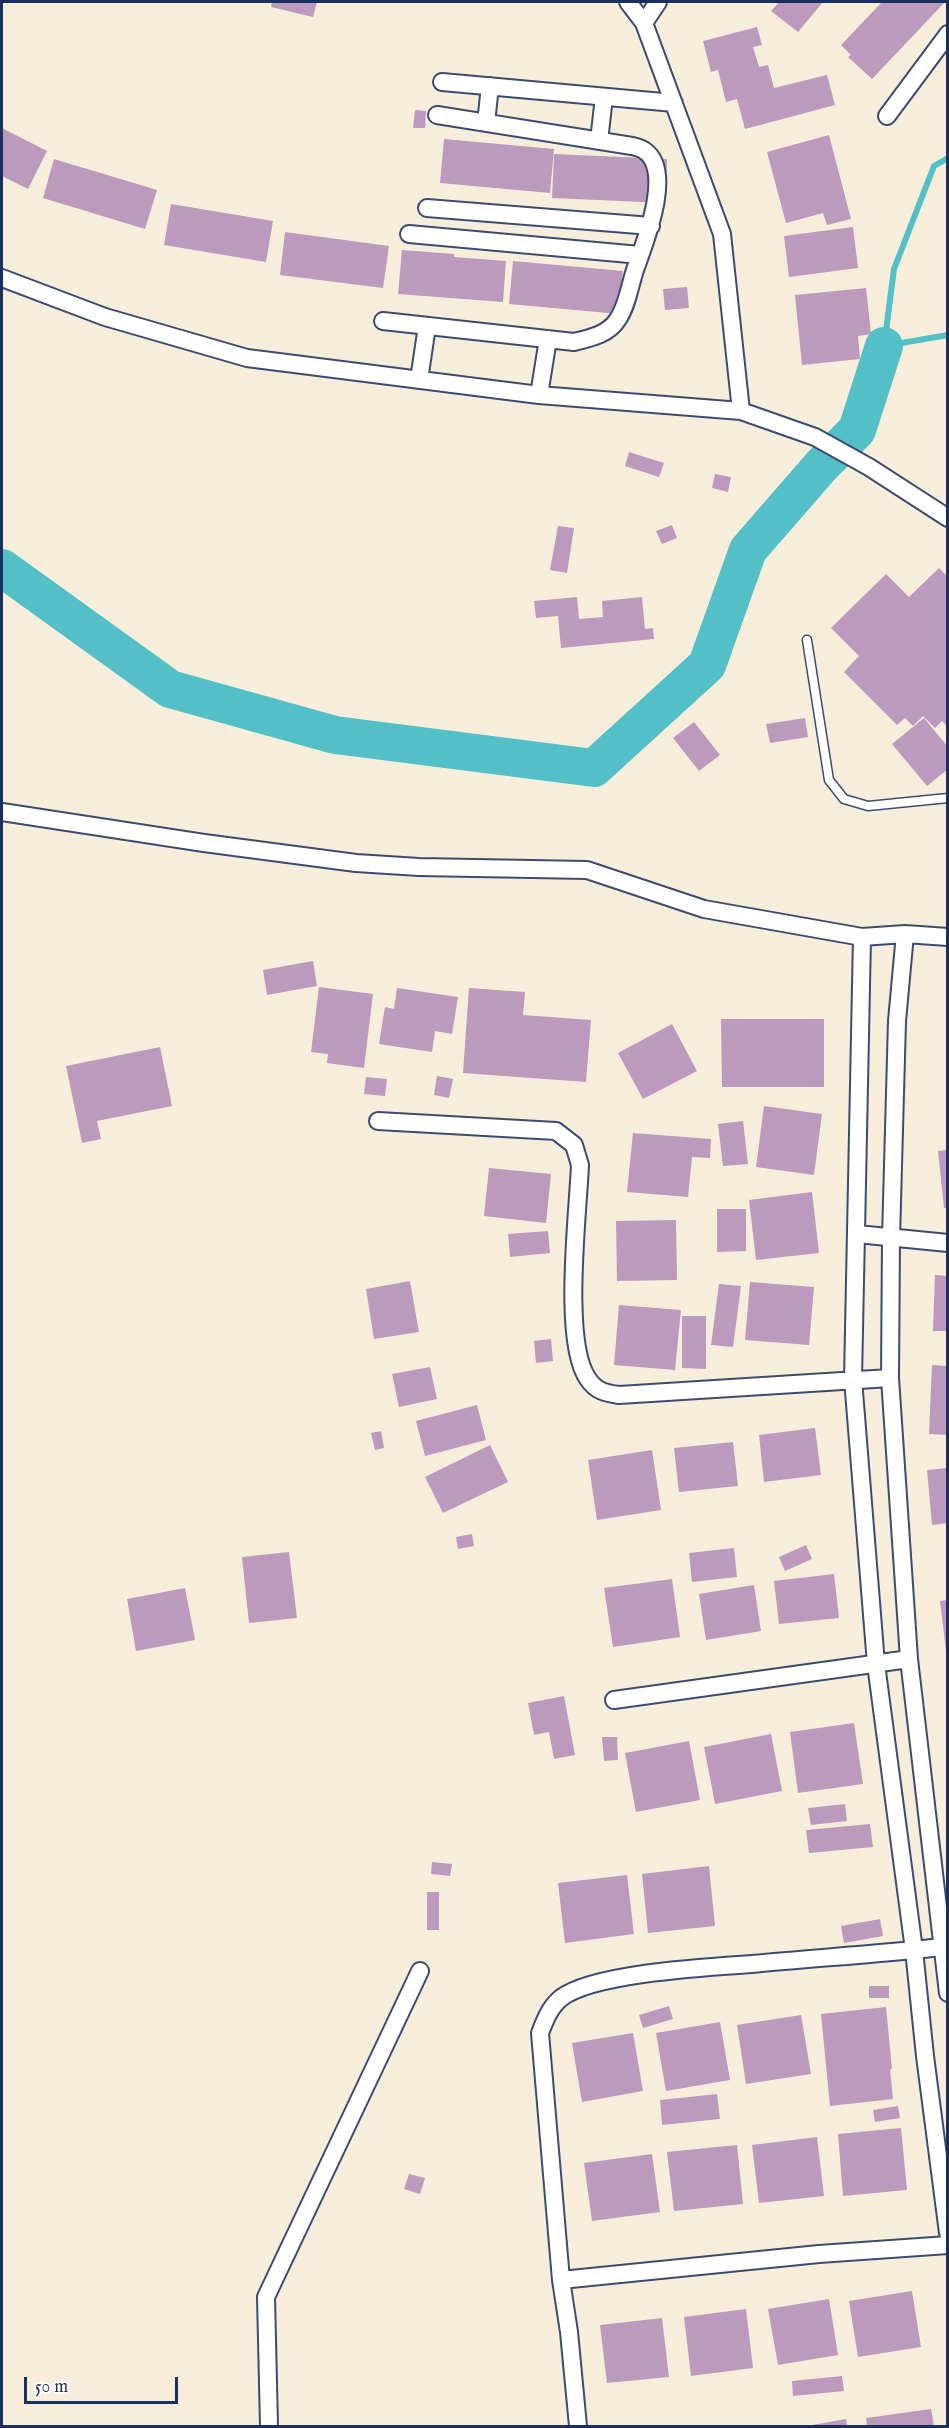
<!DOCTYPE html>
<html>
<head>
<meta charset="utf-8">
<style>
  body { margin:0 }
  #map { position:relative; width:949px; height:2428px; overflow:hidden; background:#f6eedb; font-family:"IM FELL English",serif }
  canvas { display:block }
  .frame { position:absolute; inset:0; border:3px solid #1b2f5e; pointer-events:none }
  .scale { position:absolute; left:24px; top:2377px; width:154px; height:27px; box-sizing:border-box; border:3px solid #1b2f5e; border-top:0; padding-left:8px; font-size:18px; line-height:21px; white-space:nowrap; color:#1b2f5e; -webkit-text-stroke:4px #fdfcf7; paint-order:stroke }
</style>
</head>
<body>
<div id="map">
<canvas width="949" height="2428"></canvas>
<div class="frame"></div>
<div class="scale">50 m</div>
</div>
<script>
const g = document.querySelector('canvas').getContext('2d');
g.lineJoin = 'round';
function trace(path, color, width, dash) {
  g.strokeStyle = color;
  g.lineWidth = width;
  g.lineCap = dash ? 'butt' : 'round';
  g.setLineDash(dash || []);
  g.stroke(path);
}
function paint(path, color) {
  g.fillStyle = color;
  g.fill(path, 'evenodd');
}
const stream = new Path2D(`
  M948 158 934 166 894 269 884 346 948 335`);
const river = new Path2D(`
  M2 568 170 689 335 735 594 768 707 665 748 550 822 465 857 430 884 346`);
const building = new Path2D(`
  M272 2H317L313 17 271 7Z
  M779 2H823L798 32 771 11Z
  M882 2H945L872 79 848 57 851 55 841 45Z
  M757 27 762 45 753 47 759 67 768 65 774 88 827 75 835 105 745 129 737 99 726 102 718 70 711 72 703 41Z
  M415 110 426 111 425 128H413Z
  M2 128 47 151 28 189 2 176Z
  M829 135 851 219 827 225 823 213 786 223 767 152Z
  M444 139 554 149 550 193 440 183Z
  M554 154 667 159 665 203 552 198Z
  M54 159 157 190 145 229 43 198Z
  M171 204 273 221 266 262 164 245Z
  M853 227 858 268 789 277 784 236Z
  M285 232 389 246 383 288 280 275Z
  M402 250 454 254V257L506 261 503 302 398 294Z
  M513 261 623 271 619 314 509 304Z
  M687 287 689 308 665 310 663 289Z
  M866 288 871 334 858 336 860 359 802 365 795 295Z
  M629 452 664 463 659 477 625 466Z
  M715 474 731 477 728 492 712 488Z
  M672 525 677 538 662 544 656 531Z
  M558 526 574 528 567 573 550 570Z
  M939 568 948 577V727L942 721 935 728 923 716 913 726 905 718 897 725 844 672 859 656 831 628 886 574 909 597Z
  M577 597 579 619 603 617 602 601 642 597 645 629 653 628 654 639 561 648 558 616 536 618 534 601Z
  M805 718 808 737 770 743 766 724Z
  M924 718 948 747V769L927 786 892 744Z
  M694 722 720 755 699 771 673 738Z
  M313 961 317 986 267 995 263 970Z
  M319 987 373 994 364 1068 327 1063 328 1054 311 1052Z
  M397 988 458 997 452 1034 435 1031 432 1052 379 1044 385 1007 394 1009Z
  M469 988 525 992 523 1015 591 1020 586 1082 463 1073Z
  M721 1019H824V1087H722Z
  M672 1024 697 1071 643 1099 618 1053Z
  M160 1047 172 1106 97 1121 101 1139 82 1143 66 1066Z
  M437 1076 453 1079 449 1098 434 1095Z
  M366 1077 387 1079 385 1096 364 1094Z
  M764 1106 822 1114 814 1175 756 1167Z
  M743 1121 748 1164 723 1166 718 1124Z
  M633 1133 711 1139 710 1158 692 1157 688 1197 627 1192Z
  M948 1150V1208H944L938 1151Z
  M489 1168 551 1174 546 1223 484 1216Z
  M812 1192 819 1253 756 1260 749 1200Z
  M717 1209H746V1251L717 1252Z
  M676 1220 677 1280 617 1281 616 1221Z
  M548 1231 550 1253 510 1257 508 1234Z
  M935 1275 948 1276V1331H933Z
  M410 1281 419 1332 374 1339 366 1289Z
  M750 1282 814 1287 809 1345 745 1340Z
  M719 1284 741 1286 733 1347 711 1345Z
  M619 1305 681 1310 675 1370 614 1365Z
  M682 1316H706V1369L682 1368Z
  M551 1339 553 1361 536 1363 534 1341Z
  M932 1365 948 1366V1435L929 1434Z
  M430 1367 437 1399 399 1407 392 1374Z
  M477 1405 486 1440 425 1456 416 1421Z
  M815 1428 821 1475 764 1482 759 1435Z
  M381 1431 384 1448 375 1450 371 1433Z
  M733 1442 738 1486 679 1492 674 1448Z
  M490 1445 508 1482 443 1513 425 1477Z
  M652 1450 661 1510 597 1520 588 1460Z
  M948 1468V1523L932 1525 927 1470Z
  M472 1534 474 1546 458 1549 456 1537Z
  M806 1545 812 1559 785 1571 779 1557Z
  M734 1548 737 1577 692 1582 689 1553Z
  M289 1552 297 1618 249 1623 242 1557Z
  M834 1574 839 1618 779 1624 774 1581Z
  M672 1579 680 1637 613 1647 604 1588Z
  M754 1585 761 1631 706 1640 699 1594Z
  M185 1588 195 1640 136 1651 127 1599Z
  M948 1600V1651H946L940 1601Z
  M564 1696 575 1755 554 1759 549 1732 534 1735 528 1703Z
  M854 1723 863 1784 798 1793 790 1732Z
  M771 1734 782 1791 715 1804 704 1747Z
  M602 1737H617L618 1760 604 1761Z
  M689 1741 700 1800 636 1812 625 1753Z
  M845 1804 847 1821 811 1825 808 1808Z
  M870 1824 873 1847 809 1853 806 1830Z
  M432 1862 452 1864 450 1876 431 1874Z
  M709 1866 715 1926 648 1933 642 1874Z
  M627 1875 634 1934 565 1943 558 1883Z
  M427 1892H439V1930H427Z
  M880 1919 883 1936 844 1943 841 1926Z
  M869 1986H889V1998H869Z
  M669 2006 673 2019 643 2028 639 2015Z
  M886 2007 892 2069H890L893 2099 830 2106 821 2014Z
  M801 2015 811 2074 746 2084 737 2025Z
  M720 2022 730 2080 666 2091 656 2033Z
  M633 2033 643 2091 582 2102 572 2043Z
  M717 2094 720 2119 662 2125 660 2100Z
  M898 2106 900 2118 875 2122 873 2110Z
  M901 2128 907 2190 843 2196 838 2134Z
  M817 2137 824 2196 759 2203 752 2145Z
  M737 2145 743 2204 674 2211 667 2152Z
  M652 2154 660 2212 592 2221 584 2163Z
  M409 2174 425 2178 420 2194 404 2189Z
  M912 2291 921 2347 858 2357 849 2301Z
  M829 2299 838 2355 778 2365 768 2309Z
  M746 2309 753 2368 691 2376 684 2317Z
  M662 2318 669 2377 607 2383 600 2325Z
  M842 2376 844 2391 793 2396 792 2381Z
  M931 2409 934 2426H867L866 2418Z
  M846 2419 847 2426H812V2425Z`);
const lane = new Path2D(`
  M807 640 829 780 844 799 868 806 948 798`);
const street = new Path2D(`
  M628 2 644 23 722 234 741 411
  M644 23 658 2
  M442 82 674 103
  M887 116 948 34
  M486 123 490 86
  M599 141 604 97
  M427 208 651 226
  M409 234 640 255
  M2 278 105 317 247 358 539 395 741 411 815 437 869 467 948 518
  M383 321 574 342C591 338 609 334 618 319 627 306 630 285 635 270 644 244 674 172 645 151 641 148 636 147 632 146L437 115
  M419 380 427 326
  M539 395 548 339
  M2 812 204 843 356 863 419 867 587 870 704 909 862 937 905 934 948 937
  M905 934 897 1021 891 1238 890 1378 909 1659 948 1993
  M862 937 853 1379 876 1664 914 1950 925 2056 948 2233
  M378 1121 556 1131 574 1145 580 1165C578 1213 562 1343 588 1379 596 1391 605 1393 619 1395L890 1378
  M857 1234 948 1243
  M614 1700 909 1659
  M561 2280 819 2254 948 2245
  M269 2426 266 2297 420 1971
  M578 2426 569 2332 561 2280 540 2033C545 2020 550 2007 561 1998 593 1973 709 1967 752 1964 815 1958 879 1954 942 1947`);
trace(stream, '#52c0c6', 6);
trace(river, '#52c0c6', 38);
paint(building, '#bc9abe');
trace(lane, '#3c4c71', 11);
trace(street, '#3c4c71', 20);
trace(lane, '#fff', 8);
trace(street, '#fff', 16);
</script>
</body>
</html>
